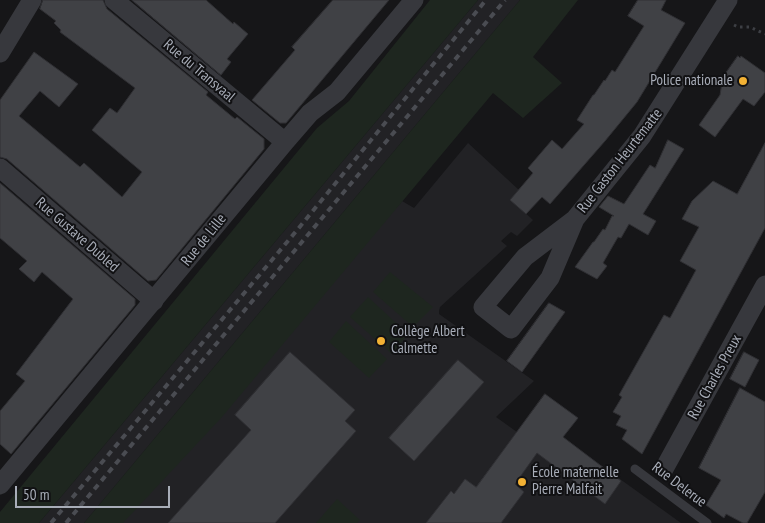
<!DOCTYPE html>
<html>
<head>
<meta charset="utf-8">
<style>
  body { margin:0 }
  #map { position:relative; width:765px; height:523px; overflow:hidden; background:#161618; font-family:"PT Sans Narrow",sans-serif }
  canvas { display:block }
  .scale { position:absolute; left:15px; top:486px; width:155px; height:22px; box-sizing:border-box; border:2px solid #a8adb8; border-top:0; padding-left:6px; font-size:15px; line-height:18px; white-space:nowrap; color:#a8adb8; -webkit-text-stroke:4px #111113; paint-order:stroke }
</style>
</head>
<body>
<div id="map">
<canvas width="765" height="523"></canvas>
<div class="scale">50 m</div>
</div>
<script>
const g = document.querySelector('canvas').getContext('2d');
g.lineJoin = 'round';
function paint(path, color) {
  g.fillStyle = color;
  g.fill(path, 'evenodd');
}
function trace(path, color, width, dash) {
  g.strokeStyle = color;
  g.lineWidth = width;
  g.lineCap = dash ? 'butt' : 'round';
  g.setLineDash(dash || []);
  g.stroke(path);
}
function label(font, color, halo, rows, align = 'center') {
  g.font = font + ' "PT Sans Narrow",sans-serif';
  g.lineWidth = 4;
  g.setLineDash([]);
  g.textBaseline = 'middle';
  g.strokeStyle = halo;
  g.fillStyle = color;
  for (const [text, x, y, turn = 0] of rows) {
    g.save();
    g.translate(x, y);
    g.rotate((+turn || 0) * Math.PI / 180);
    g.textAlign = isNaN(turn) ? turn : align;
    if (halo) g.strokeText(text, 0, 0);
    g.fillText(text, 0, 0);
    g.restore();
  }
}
const built = new Path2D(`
  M478 0H520L84 523H39Z
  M468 143 519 190 511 200 533 220 517 236 511 232 501 241 507 246 440 307 439 311V314L534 381 496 417 563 465 577 448 681 523H121L402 201 414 208Z`);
const green = new Path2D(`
  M430 0H478L39 523H0V512L317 128 349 101Z
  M520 0H578L533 57 562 83 523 118 493 93 222 417 123 523H84Z
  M390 272 433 307 413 327 373 292Z
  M368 297 408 334 392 354 350 317Z
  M346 321 387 359 369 378 329 342Z
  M337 499 360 520 357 523H316Z`);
const building = new Path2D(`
  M43 0H103L107 9 208 92 206 95 235 119 237 117 264 139V149L156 280 148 281 7 159 0 157V100L34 52 78 84 59 107 40 91 19 116 80 167 84 163 122 197 142 172 92 130 110 108 117 113 135 88 60 32 61 30 54 23 56 21 40 9Z
  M132 0H206L233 24 234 22 248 34 227 59 231 62 221 75Z
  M333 0H389L286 123H280L252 100 295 50 292 47Z
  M638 0H666L661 10 685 23 637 102 605 141 550 204 542 197 526 214 510 200 533 173 528 168 552 140 562 149 584 124 577 120 593 95H594L604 80 605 81 612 70 615 72 644 26 628 16Z
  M738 56 740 58 741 56 765 73V92L754 106 743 99 715 137 699 125 720 95 723 77Z
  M668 140 684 149 643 214 656 221 648 235 629 224 621 238 618 237 603 263 607 266 597 279 575 267 593 242H594L603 229 605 230 612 216H614L599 207 608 196 624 204 650 165 655 168Z
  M765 143V228L642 454 622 439 627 430 616 425 621 416 613 412 622 397 619 395 664 315 670 318 696 270 680 261 699 227 682 219 692 201 713 181 737 194Z
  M0 183 135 299V305L11 454 0 444V411L25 381 16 374 73 299 42 272 34 282 19 269 27 261 0 238Z
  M549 303 565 312 522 372 507 361Z
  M290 352 355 410 345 421 356 431 275 523H168L251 430 235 415Z
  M744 352 759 360 745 387 730 379Z
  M458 360 484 382 414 461 389 438Z
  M740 388 765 402V492L747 523H743L726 514 724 518 706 505 721 480 699 468Z
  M545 394 578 418 563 437 621 481 605 504 537 453 515 484 524 492 501 523H426L451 491 454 494 465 479 476 487Z`);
const path = new Path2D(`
  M734 25 738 27H750L765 34`);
const lane = new Path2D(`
  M635 469 707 523`);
const street = new Path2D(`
  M114 0 285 142
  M0 53 32 0
  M0 168 154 301
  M575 219 550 278 511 329 483 307 525 257 575 219 642 136 728 0
  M664 469 765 285
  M0 485 285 142 310 113 337 92 414 0`);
const rail = new Path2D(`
  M51 523 298 229 486 0
  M66 523 505 0`);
const markers = [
  [743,81,5,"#f2b134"],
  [381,341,5,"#f2b134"],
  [522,482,5,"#f2b134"]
];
const streetNames = [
  ["Rue du Transvaal",199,71,40],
  ["Rue Gaston Heurtematte",620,161,-52],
  ["Rue Gustave Dubled",77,235,41],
  ["Rue de Lille",204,240,-51],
  ["Rue Charles Preux",715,377,-61],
  ["Rue Delerue",679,485,37]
];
const poiNames = [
  ["Police nationale",733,81,"right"],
  ["Collège Albert",391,332],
  ["Calmette",391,349],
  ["École maternelle",532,473],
  ["Pierre Malfait",532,490]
];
paint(built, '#222225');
paint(green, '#1e261f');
paint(building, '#404145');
trace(building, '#303034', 1);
trace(path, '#3d3f44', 3, [2.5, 4]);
trace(lane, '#37383d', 9);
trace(street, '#37383d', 19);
trace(rail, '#4a4c52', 4, [6, 5]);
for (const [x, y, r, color] of markers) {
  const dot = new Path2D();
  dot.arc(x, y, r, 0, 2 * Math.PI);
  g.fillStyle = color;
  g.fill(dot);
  trace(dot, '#111113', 2);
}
label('15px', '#a8adb8', '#111113', streetNames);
label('15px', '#a8adb8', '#111113', poiNames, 'left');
</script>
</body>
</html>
